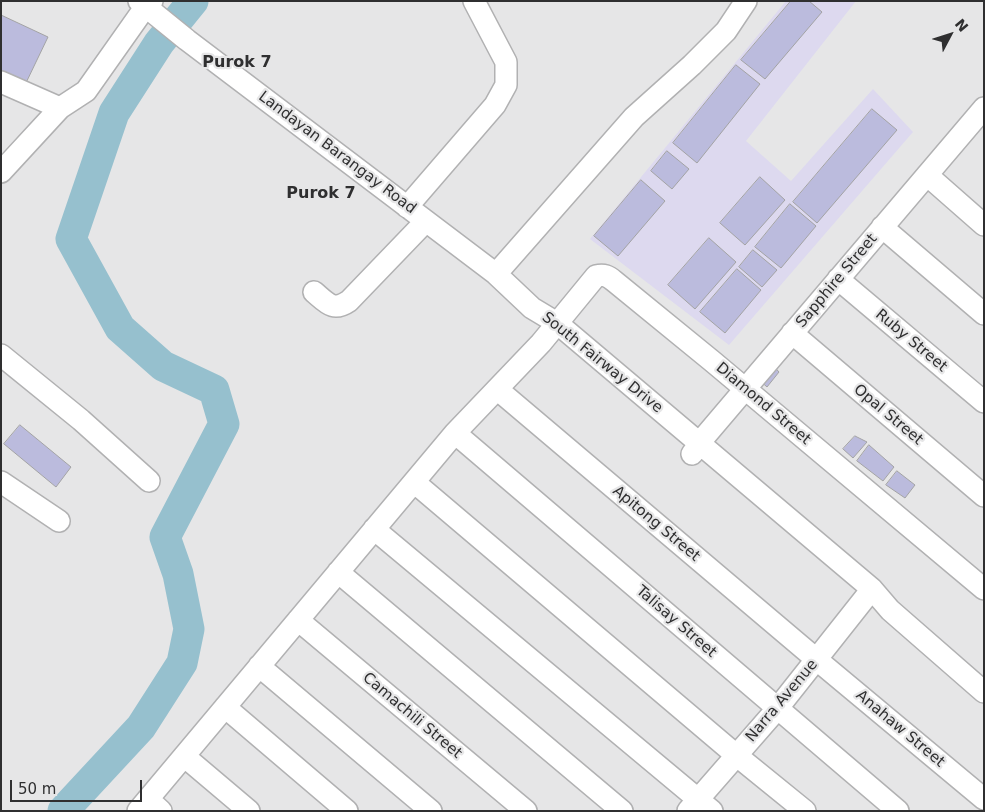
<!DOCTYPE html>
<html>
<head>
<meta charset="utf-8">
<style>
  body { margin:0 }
  #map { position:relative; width:985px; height:812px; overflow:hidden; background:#e6e6e7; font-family:"DejaVu Sans",sans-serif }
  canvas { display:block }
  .frame { position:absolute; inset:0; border:2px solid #2f2f30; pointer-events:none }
  .north { position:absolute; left:925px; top:10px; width:50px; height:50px; -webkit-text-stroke:4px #e6e6e7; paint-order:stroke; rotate:50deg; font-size:14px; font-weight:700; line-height:20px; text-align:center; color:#2f2f30 }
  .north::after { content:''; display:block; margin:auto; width:18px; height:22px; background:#2f2f30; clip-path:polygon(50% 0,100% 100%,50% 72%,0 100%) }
  .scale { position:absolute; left:10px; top:780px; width:132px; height:22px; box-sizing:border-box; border:2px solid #2f2f30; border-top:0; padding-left:6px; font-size:15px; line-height:18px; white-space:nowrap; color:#2f2f30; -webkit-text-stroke:4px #e6e6e7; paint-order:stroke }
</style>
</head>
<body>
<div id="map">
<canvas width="985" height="812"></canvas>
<div class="frame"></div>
<div class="north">N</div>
<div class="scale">50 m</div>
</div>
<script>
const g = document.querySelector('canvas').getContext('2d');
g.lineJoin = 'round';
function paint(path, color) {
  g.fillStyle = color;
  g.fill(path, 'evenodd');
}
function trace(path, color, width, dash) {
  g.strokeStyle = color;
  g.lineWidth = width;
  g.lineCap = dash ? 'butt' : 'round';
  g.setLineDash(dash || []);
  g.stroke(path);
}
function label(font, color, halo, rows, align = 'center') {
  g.font = font + ' "DejaVu Sans",sans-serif';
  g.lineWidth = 4.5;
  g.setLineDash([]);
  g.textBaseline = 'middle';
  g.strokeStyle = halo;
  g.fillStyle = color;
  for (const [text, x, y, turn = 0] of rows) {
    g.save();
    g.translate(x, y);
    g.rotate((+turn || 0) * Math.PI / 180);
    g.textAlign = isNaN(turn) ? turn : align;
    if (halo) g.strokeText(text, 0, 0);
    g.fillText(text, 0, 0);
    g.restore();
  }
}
const education = new Path2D(`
  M786 1H856L746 141 791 181 873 89 913 132 729 345 590 239Z`);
const river = new Path2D(`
  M63 811 141 727 182 663 189 629 178 574 165 537 224 424 214 390 163 366 120 328 71 239 114 113 159 43 193 1`);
const building = new Path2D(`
  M791 1H809L822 12 765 79 741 60Z
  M1 15 48 37 24 87 1 76Z
  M736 65 760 84 697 163 673 143Z
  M872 109 897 130 817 223 793 202Z
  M667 151 689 169 672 189 651 171Z
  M760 177 785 200 745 245 720 223Z
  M641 180 665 201 618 256 594 236Z
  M790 204 816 226 781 268 755 247Z
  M709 238 736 262 695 309 668 285Z
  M753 250 777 270 762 287 739 267Z
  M737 269 761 290 725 333 700 312Z
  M770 362 779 372 767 387 757 378Z
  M20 425 71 467 56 487 4 444Z
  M855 436 867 442 853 458 843 449Z
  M869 445 894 467 883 481 857 461Z
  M897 471 915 485 905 498 886 485Z`);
const minor = new Path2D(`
  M139 1 187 40 496 274 532 308 557 323 872 589 890 610 984 692
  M1 82 60 108
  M1 172 60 108 86 91 146 6 152 1
  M927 175 984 225
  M407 207 495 105 506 85V62L474 1
  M882 227 984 314
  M496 274 634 117 692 65 726 31 746 1
  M838 279 984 402
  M314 292C327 303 333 312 349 301L426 221
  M792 333 984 496
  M1 355 81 420 149 481
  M497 389 816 659 984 799
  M455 433 898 811
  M692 454 706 435 984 108
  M1 482 59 521
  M414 482 736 755 805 811
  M374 529 712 811
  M338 572 622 811
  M298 620 526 811
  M259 666 431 811
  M225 707 347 811
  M184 756 249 811
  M148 799 161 811
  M138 811 455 433 541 343 596 276C604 274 608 276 614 281L712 361 984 589
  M688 811 777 709 872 589`);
const streetNames = [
  ["Landayan Barangay Road",337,153,37],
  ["Sapphire Street",837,281,-50],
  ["Ruby Street",911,341,40],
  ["South Fairway Drive",602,363,39],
  ["Diamond Street",763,404,40],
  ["Opal Street",888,415,40],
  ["Apitong Street",656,524,40],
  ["Talisay Street",676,622,41],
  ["Narra Avenue",782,701,-50],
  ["Camachili Street",412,716,40],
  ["Anahaw Street",900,729,40]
];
const neighbourhoodNames = [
  ["Purok 7",237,63],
  ["Purok 7",321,194]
];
paint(education, '#ddd9ef');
trace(river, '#96c0ce', 31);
paint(building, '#bbd');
trace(building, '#a3a3a4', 1);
trace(minor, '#b1b1b2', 24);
trace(minor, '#fff', 21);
label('15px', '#2f2f30', '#e6e6e7', streetNames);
label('bold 16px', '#2f2f30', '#e6e6e7', neighbourhoodNames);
</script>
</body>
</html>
